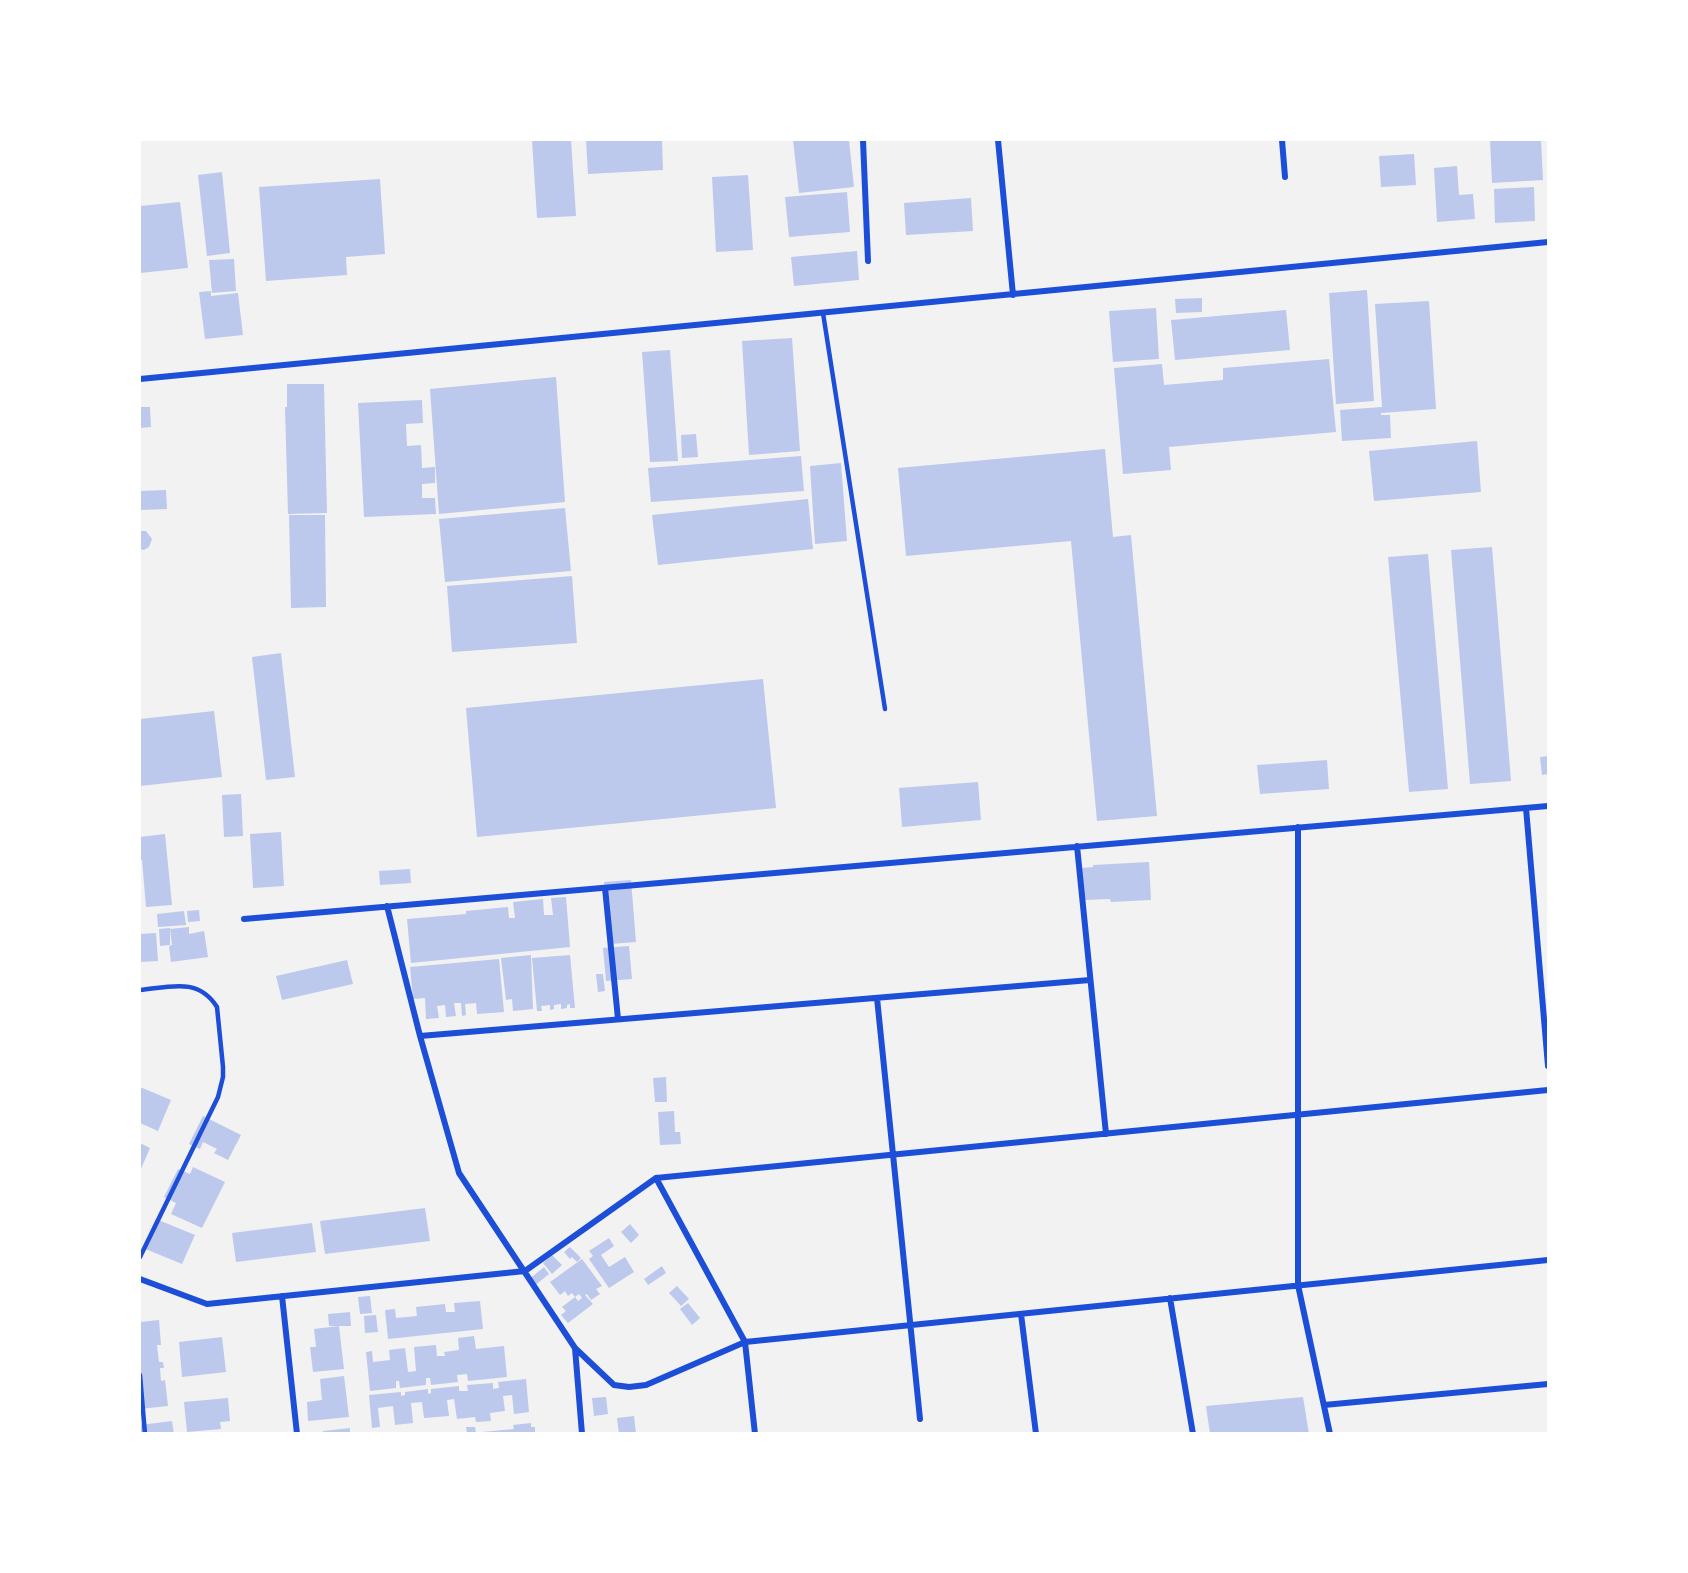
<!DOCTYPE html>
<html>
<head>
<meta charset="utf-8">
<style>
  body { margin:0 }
  #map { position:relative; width:1688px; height:1573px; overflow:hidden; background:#f2f2f2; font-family:Rubik,sans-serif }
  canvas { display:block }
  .frame { position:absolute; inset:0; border:141px solid #fff; pointer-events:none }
</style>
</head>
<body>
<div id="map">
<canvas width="1688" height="1573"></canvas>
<div class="frame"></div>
</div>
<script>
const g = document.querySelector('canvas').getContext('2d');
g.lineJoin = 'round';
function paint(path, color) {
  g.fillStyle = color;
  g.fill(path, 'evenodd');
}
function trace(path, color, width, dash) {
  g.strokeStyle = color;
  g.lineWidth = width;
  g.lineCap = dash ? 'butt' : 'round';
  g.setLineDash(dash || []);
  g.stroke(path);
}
const building = new Path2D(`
  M532 140H571L576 216 537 218Z
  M586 140H662L663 170 588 174Z
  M793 140H849L854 187 799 193Z
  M1490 140H1541L1543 180 1492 183Z
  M1414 154 1416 185 1381 187 1379 156Z
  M1457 166 1459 195 1473 194 1475 219 1437 222 1434 168Z
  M222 172 230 253 207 256 198 175Z
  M748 175 753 250 716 252 712 177Z
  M380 179 385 254 346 257 347 275 266 281 259 187Z
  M1534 187 1535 221 1495 223 1494 189Z
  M847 192 850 232 789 237 785 197Z
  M971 198 973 231 906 235 904 203Z
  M180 202 188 268 140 273V206Z
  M857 251 859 280 794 286 791 257Z
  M234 259 236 291 212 293 209 260Z
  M1367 290 1374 401 1336 404 1329 293Z
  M211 291V296L238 293 243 335 205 339 199 292Z
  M1202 298V312L1176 313 1175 299Z
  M1429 301 1436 409 1381 413V415H1390L1391 438 1342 441 1340 410 1382 407 1375 304Z
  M1156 308 1159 359 1113 362 1109 311Z
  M1286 310 1290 350 1175 360 1171 320Z
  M792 338 800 451 749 455 742 341Z
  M670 350 678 461 650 462 642 352Z
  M1329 359 1336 432 1169 447 1171 470 1123 474 1114 368 1162 364 1164 385 1223 380V368Z
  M556 377 565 502 439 514 430 389Z
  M287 384H324L327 513 288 514 285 407H287Z
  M422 400 423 423 406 424 407 446 421 445 422 468 435 467V483L422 484V498H435L436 514 364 517 358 403Z
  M140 407H150L151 427 140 428Z
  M696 434 698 457 682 458 681 435Z
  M1477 441 1481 492 1374 501 1369 451Z
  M1105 449 1113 537 1131 535 1157 816 1097 821 1071 541 906 556 898 468Z
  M801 456 804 491 651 502 648 468Z
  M841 463 847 541 815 544 810 466Z
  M166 490 167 509 140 510V491Z
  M808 499 813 549 658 565 652 515Z
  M565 508 571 571 445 582 439 519Z
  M289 515H325L326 607 291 608Z
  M140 531H146L152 539 149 547 144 550 140 549Z
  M1492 547 1511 781 1470 784 1451 550Z
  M1428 554 1448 789 1409 792 1388 557Z
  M572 576 577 643 452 652 447 586Z
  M281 653 295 777 266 780 252 657Z
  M763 679 776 808 477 837 466 708Z
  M214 711 222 777 140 786V719Z
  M1548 756V774L1542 775 1540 757Z
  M1327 760 1329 789 1260 794 1257 765Z
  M978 782 981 820 902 827 899 788Z
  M241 794 243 836 224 837 222 795Z
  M281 832 284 886 253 888 250 834Z
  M165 834 172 905 146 907 142 860H140V855H141L140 837Z
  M1149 862 1151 900 1111 902 1110 899 1084 900 1082 868 1093 867V865Z
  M410 869 411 883 380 885 379 871Z
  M631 880 636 942 610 944 604 882Z
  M566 897 570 947 411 963 407 919 466 914V911L508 907 509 918H515L513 902 543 899 544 915H553L551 898Z
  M199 910 200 921 188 922 187 911Z
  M184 911 186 925 158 927 157 914Z
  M189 927V934L204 931 208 957 171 962 169 946 172 945 170 929Z
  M170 928V945L160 946 159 929Z
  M156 933 158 961 140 962V934Z
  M629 946 632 979 606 981 603 948Z
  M531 955 533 1009 513 1011 512 999 506 1000 501 958Z
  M570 955 575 1008H570V1004L567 1005V1008L561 1009V1004L554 1005V1009L550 1010V1005L541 1006 542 1011H537L532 958Z
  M499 959 504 1012 477 1014 476 1003 465 1004 466 1015 462 1016 461 1003H454L456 1016 446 1017 445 1005 437 1006 439 1018 426 1019 425 998 413 999 410 967Z
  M347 960 353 984 282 1000 276 976Z
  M596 974H603L605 991 598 992Z
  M666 1077 667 1102H655L653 1078Z
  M140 1087 171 1100 158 1131 140 1123 141 1117H140Z
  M674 1111 675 1132H680L681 1144 660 1145 658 1112Z
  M203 1116 241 1135 228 1160 214 1153 217 1149 203 1142 200 1149 189 1144Z
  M140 1143 150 1148 140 1171Z
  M193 1167 225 1182 202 1228 171 1214 176 1203 164 1197 178 1169 190 1174Z
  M425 1208 430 1241 325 1254 320 1221Z
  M156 1219 195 1235 182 1264 143 1248Z
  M312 1223 316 1252 236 1262 232 1233Z
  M630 1224 639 1235 631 1243 621 1232Z
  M609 1238 614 1246 601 1255 609 1267 625 1257 634 1272 609 1288 589 1259 593 1256 589 1251Z
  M570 1247 581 1258 577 1262 572 1257 570 1259 564 1252Z
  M552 1255 562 1265 552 1274 543 1263Z
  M582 1259 602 1286 596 1289 600 1294 591 1300 587 1294 585 1295 593 1304 568 1323 561 1315 566 1311 562 1307 575 1297 578 1301 582 1298 579 1294 575 1297 572 1293 568 1296 565 1291 560 1295 550 1282Z
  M662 1266 666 1273 648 1285 644 1279Z
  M544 1267 549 1274 533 1287 527 1281Z
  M677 1286 689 1299 681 1306 669 1293Z
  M370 1296 372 1313 360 1314 358 1297Z
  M480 1301 483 1329 388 1339 385 1310 395 1309 396 1318 417 1316 416 1307 445 1304 446 1312H455L454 1303Z
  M688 1303 700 1318 692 1325 680 1309Z
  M350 1312 351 1326H329L328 1314Z
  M376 1315 378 1332 365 1333 364 1316Z
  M159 1320 161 1345H157L159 1362H163L164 1368H160L161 1381 165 1380 168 1406 140 1409V1322Z
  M339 1326 344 1369 313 1372 310 1347H316L314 1329Z
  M474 1336 476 1349 504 1346 507 1377 468 1381 467 1374 457 1375 458 1382 431 1385 430 1378H426V1385L400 1388 399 1381H396V1388L370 1391 366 1352 372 1351 373 1362 390 1360 389 1350 405 1348 408 1372 416 1371 414 1347 436 1345 437 1356H445L444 1352 459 1350 458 1338Z
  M222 1337 226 1372 182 1377 179 1342Z
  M344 1376 349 1417 308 1421 307 1402 322 1400 320 1379Z
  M526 1379 529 1412 514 1414 512 1395 503 1396 505 1411 490 1413 491 1421 476 1422 475 1417 457 1419 454 1399 447 1400 449 1416 424 1418 422 1402 411 1403 413 1423 395 1425 393 1406 378 1408 380 1427 372 1428 369 1395 401 1392V1396L405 1395V1392L428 1389V1394L431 1393V1389L459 1386V1391H468L467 1385 493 1383V1389L499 1388 498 1382Z
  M606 1397 608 1414 594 1416 592 1398Z
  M1303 1397 1309 1434H1210L1206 1406Z
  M228 1398 230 1421 220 1422 221 1429 187 1432 184 1402Z
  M634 1416 636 1434H619L617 1418Z
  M172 1421 174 1434H140V1425Z
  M531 1423V1427H535V1434H482V1432L514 1429 513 1425Z
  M466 1427H475L476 1434H467Z
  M350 1428V1434H323V1431Z`);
const service = new Path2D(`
  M823 313 885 709
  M140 990C170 987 198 977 217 1007L223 1067V1077L218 1097 140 1257
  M140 1375 145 1434`);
const minor = new Path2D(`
  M863 140 868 261
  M998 140 1013 295
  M1282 140 1285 177
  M140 379 1548 242
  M1526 808 1548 1066
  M1298 827V1285L1330 1434
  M1077 846 1106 1134
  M605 888 618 1019
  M387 906 420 1036 459 1173 575 1348 614 1385 629 1387 646 1385 745 1342 656 1178
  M244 919 1548 806
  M877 998 920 1419
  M420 1036 1090 980
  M140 1279 207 1304 525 1271 656 1178 1548 1090
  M282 1296 297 1434
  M1170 1298 1193 1434
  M1021 1314 1036 1434
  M575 1348 582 1434
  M1324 1405 1548 1384
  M755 1434 745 1342 1548 1260`);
paint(building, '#bdc9ec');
trace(service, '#1d4ed8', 4.5);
trace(minor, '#1d4ed8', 6);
</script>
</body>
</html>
